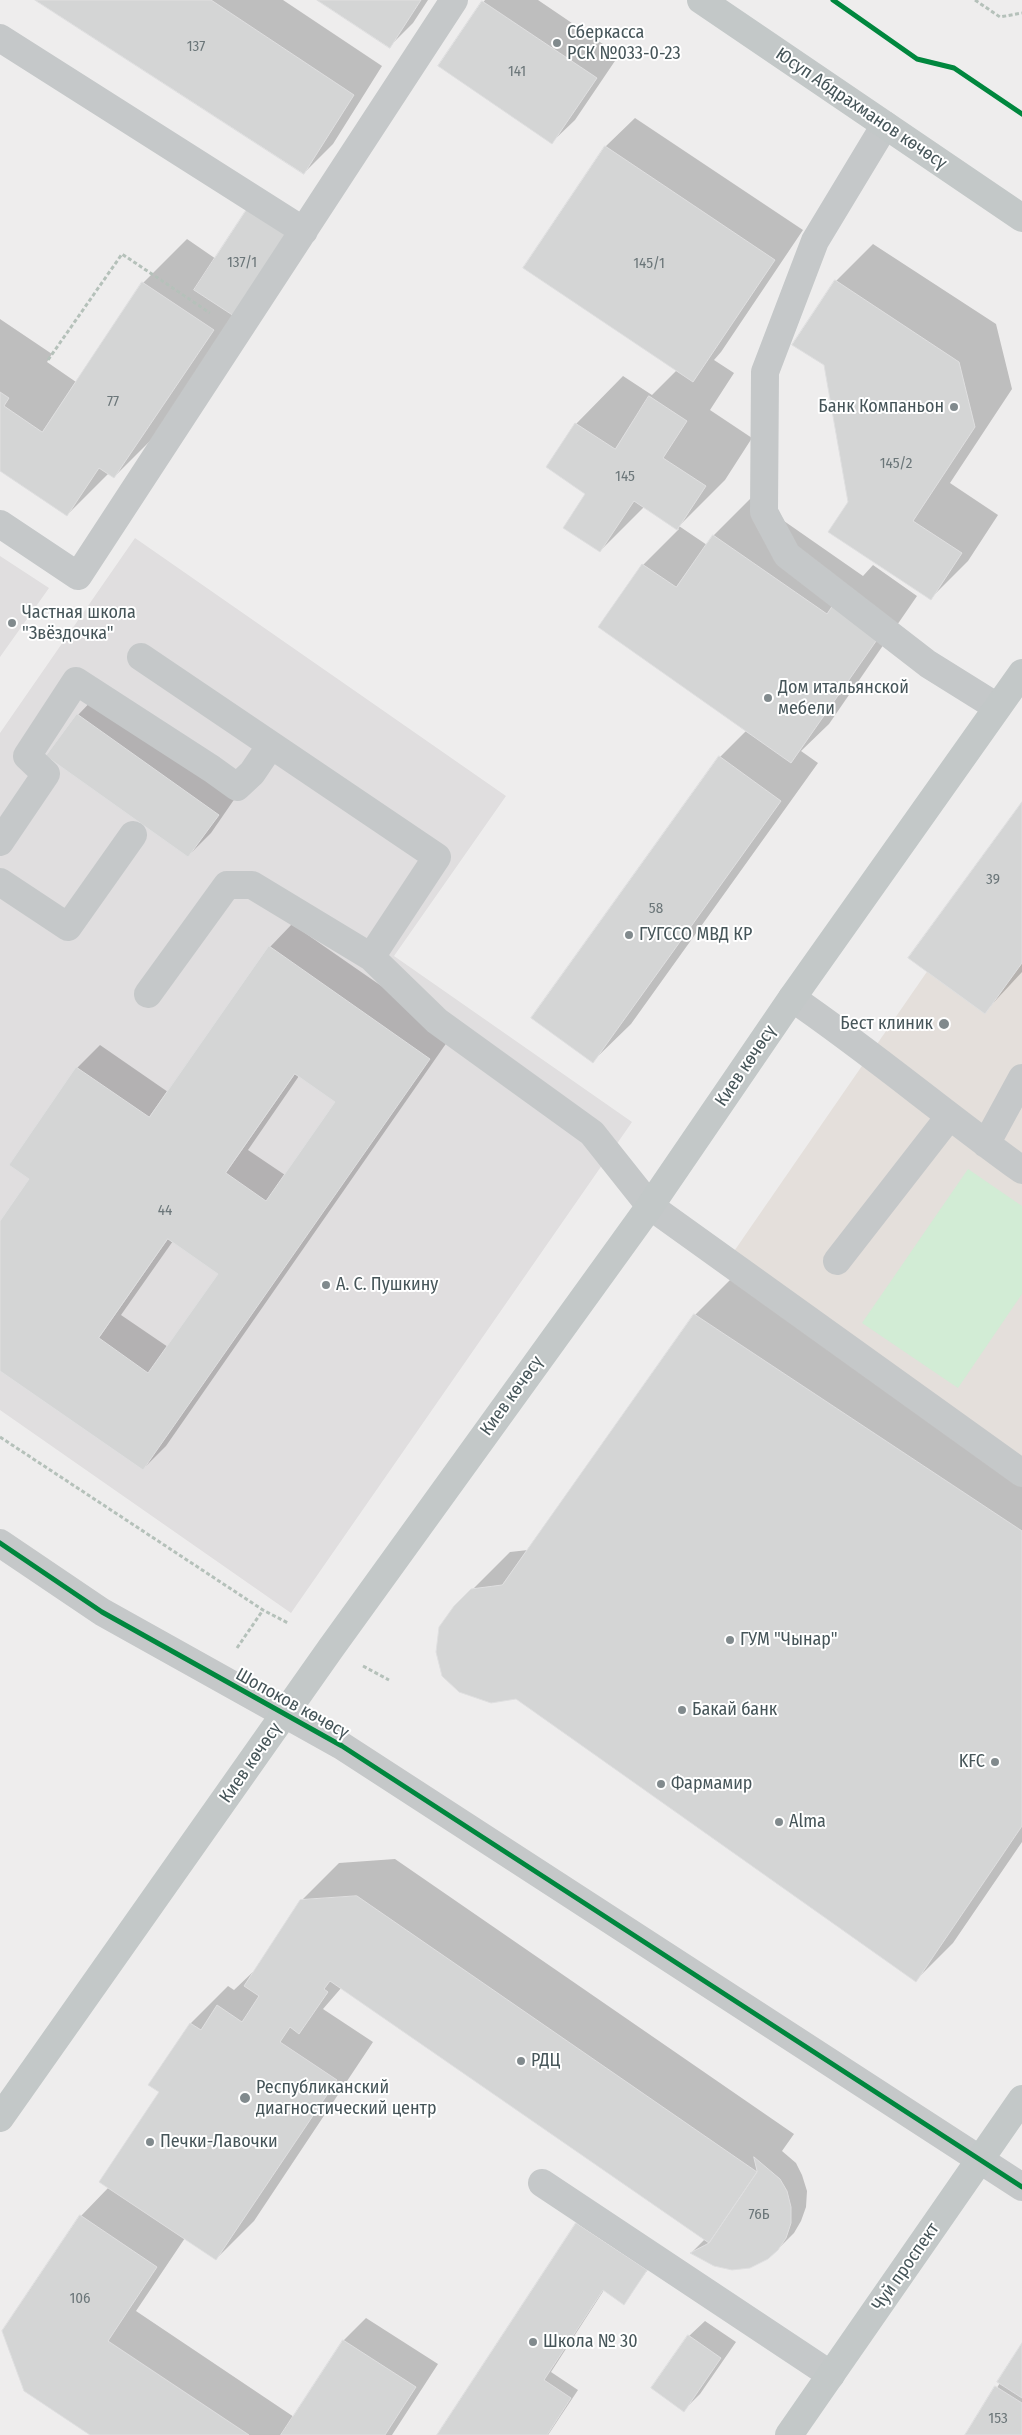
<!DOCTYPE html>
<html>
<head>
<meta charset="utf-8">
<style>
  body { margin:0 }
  canvas { display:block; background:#eeeded }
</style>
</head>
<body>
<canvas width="1022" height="2435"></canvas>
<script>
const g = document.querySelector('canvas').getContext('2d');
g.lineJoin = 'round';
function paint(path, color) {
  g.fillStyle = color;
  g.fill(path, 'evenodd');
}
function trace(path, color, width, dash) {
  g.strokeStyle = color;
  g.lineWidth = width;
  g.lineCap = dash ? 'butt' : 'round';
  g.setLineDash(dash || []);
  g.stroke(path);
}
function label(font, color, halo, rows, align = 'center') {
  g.font = font + ' "Fira Sans Condensed",sans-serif';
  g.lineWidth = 4;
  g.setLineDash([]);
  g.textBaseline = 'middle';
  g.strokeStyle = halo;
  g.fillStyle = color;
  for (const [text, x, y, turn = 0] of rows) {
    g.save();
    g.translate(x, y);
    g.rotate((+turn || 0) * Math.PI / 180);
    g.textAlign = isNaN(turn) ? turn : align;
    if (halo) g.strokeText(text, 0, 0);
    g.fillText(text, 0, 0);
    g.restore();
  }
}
const commercial = new Path2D(`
  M1022 834V1457L728 1260Z`);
const education = new Path2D(`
  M135 538 506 796 394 956 632 1122 291 1613 0 1410V733Z
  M0 556 49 588 0 657Z`);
const green = new Path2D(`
  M968 1169 1022 1206V1294L958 1388 862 1323Z`);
const shadow = new Path2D(`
  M38 0H283L382 66 333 144 304 173Z
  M319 0H428L413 23 390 46Z
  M485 0H538L619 55 575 120 552 142 439 66Z
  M635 118 803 230 721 352 714 360 734 373 710 410 752 438 725 480 679 526 707 545 714 535 751 498 863 576 873 565 917 596 829 724 801 751 818 763 631 1024 593 1061 533 1018 720 757 747 730 600 627 643 565 679 529 644 507 600 551 587 493 576 424 623 376 652 395 677 370 525 268 606 146Z
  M305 221 158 433 114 477 109 473 67 515 0 470V319L52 354 47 362 76 382 143 283 187 239 216 259Z
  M873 244 996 324 1012 389 950 483 998 515 968 561 931 598 849 502 836 281Z
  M100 692 240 791 211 833 188 856 78 715Z
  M1022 804V972L984 1013Z
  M292 924 452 1035 166 1446 143 1469 0 1369V1223L31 1178 10 1164 77 1068 100 1045 168 1092 270 947ZM299 1076 336 1102 285 1175 248 1150ZM173 1241 219 1274 168 1347 121 1315Z
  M732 1278 1022 1469V1842L953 1943 916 1980 455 1607 510 1552 528 1550 695 1315Z
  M395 1859 794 2134 782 2151 796 2163 802 2175 807 2191 806 2207 801 2221 794 2233 778 2249 692 2252 705 2239 342 1987 323 2009 373 2042 254 2221 216 2259 185 2238 136 2311 294 2417 344 2340 366 2318 438 2364 392 2435H92L81 2216 109 2187 161 2092 191 2023 228 1986 234 1990 256 1969 301 1901 339 1863Z
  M585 2216 654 2261 624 2303 604 2290 551 2372 578 2390 548 2435H438L577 2224Z
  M705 2321 736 2342 700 2394 684 2410 689 2336Z
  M1022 2345V2435H966L1000 2383Z`);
const building = new Path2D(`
  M35 0H211L354 95 304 174Z
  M317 0H421L390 48Z
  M482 1 597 78 552 144 438 66Z
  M605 146 775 260 693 382 523 268Z
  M247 209 290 237 237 318 194 290Z
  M835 280 959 362 975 427 913 521 962 553 931 600 828 532 848 502 824 365 792 345Z
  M142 282 214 330 114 478 99 468 67 516 0 471V392L9 398 4 406 42 432Z
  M649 396 687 421 663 458 706 486 677 530 634 501 600 552 563 528 585 494 546 467 575 423 615 449Z
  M713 535 827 614 835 602 881 634 791 763 598 627 642 564 676 587Z
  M77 714 219 815 188 857 46 756Z
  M719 756 781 801 593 1063 531 1018Z
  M1022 802V963L985 1014 908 958Z
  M269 946 430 1059 143 1470 0 1371V1221L29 1179 9 1165 76 1067 149 1117ZM295 1074 335 1102 266 1201 226 1173ZM168 1239 218 1274 148 1373 99 1338Z
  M694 1314 1022 1531V1826L916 1982 516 1699 491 1703 459 1692 442 1676 436 1652 439 1627 454 1606 471 1589 502 1585Z
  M357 1896 757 2172 709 2243 330 1981 324 1989 328 1992 299 2034 290 2027 280 2042 337 2080 216 2260 99 2182 159 2092 148 2085 190 2023 201 2030 217 2005 242 2022 259 1996 244 1986 300 1900Z
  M754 2157 780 2179 787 2191 791 2207V2223L786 2238 778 2250 768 2259 750 2268 732 2270 714 2266 690 2253 709 2243 757 2172Z
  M80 2215 157 2267 108 2341 249 2435H90L24 2391 2 2331Z
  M576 2223 647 2270 624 2305 603 2290 544 2380 571 2398 547 2435H437Z
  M688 2335 721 2358 684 2412 651 2388Z
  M343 2340 416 2387 385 2435H281Z
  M1022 2343V2398L997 2382Z
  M995 2386 1022 2403V2435H965Z`);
const path = new Path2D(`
  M975 0 1000 17 1022 13
  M48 360 122 254 210 313
  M0 1437 263 1610 288 1623
  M237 1648 263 1610
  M363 1666 389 1680`);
const minor = new Path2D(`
  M0 38 304 231
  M885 125 815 241 765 372 764 512 787 555 928 664 997 707
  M0 524 78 576 454 0
  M141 657 437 857 371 957
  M0 842 46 774 27 756 76 681 212 769 237 787 252 773 271 745
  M0 882 68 927 133 835
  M148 994 227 885H252L371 957 437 1021 592 1133 650 1206 1022 1473
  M792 998C871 1052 944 1114 1022 1170
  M986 1144 1022 1078
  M837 1261 949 1117
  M0 1543 102 1612 342 1746 1022 2187
  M542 2183 831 2375`);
const major = new Path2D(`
  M701 0 1022 218
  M0 2118 331 1648 650 1206 792 998 1022 673
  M789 2435 1022 2099`);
const cycleway = new Path2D(`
  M833 0 917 59 954 68 1022 114
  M0 1543 102 1612 342 1746 1022 2187`);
const markers = [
  [557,43,5,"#818a8d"],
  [954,407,5,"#818a8d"],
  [12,623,5,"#818a8d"],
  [768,698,5,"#818a8d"],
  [629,935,5,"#818a8d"],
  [944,1024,6,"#818a8d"],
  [326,1285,5,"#818a8d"],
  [730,1640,5,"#818a8d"],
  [682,1710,5,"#818a8d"],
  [995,1762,5,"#818a8d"],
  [661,1784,5,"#818a8d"],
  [779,1822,5,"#818a8d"],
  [521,2061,5,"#818a8d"],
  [245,2098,6,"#818a8d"],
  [150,2142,5,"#818a8d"],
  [533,2342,5,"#818a8d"]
];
const numberNames = [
  ["137",196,47],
  ["141",517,72],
  ["137/1",242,263],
  ["145/1",649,264],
  ["77",113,402],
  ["145/2",896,464],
  ["145",625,477],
  ["39",993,880],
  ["58",656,909],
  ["44",165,1211],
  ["76Б",759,2215],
  ["106",80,2299],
  ["153",998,2419]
];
const poiNames = [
  ["Сберкасса",567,33],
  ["РСК №033-0-23",567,54],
  ["Банк Компаньон",944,407,"right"],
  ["Частная школа",22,613],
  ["\"Звёздочка\"",22,634],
  ["Дом итальянской",778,688],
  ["мебели",778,709],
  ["ГУГССО МВД КР",639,935],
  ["Бест клиник",933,1024,"right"],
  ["А. С. Пушкину",336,1285],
  ["ГУМ \"Чынар\"",740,1640],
  ["Бакай банк",692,1710],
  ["KFC",985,1762,"right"],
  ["Фармамир",671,1784],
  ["Alma",789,1822],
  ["РДЦ",531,2061],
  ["Республиканский",256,2088],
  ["диагностический центр",256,2109],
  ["Печки-Лавочки",160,2142],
  ["Школа № 30",543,2342]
];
const streetNames = [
  ["Юсуп Абдрахманов көчөсү",861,109,34],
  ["Киев көчөсү",746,1066,-56],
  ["Киев көчөсү",512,1396,-54],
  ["Шопоков көчөсү",292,1704,29],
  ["Киев көчөсү",251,1763,-55],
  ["Чуй проспект",906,2267,-55]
];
paint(commercial, '#e4dfdb');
paint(education, '#e0dedf');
paint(green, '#d2ecd5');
paint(shadow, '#0003');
paint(building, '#d4d5d5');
trace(building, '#dfdfe0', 1);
trace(path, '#b5c1ba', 3, [4, 2.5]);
trace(minor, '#c5c8c9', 28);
trace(major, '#c3c8c8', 28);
trace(cycleway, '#00873e', 5);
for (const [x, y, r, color] of markers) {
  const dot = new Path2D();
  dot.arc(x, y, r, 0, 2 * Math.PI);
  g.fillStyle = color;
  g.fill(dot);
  trace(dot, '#fff', 2);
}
label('15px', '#6b7679', null, numberNames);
label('18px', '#465559', '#fff', poiNames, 'left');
label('18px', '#465559', '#fff', streetNames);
</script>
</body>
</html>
